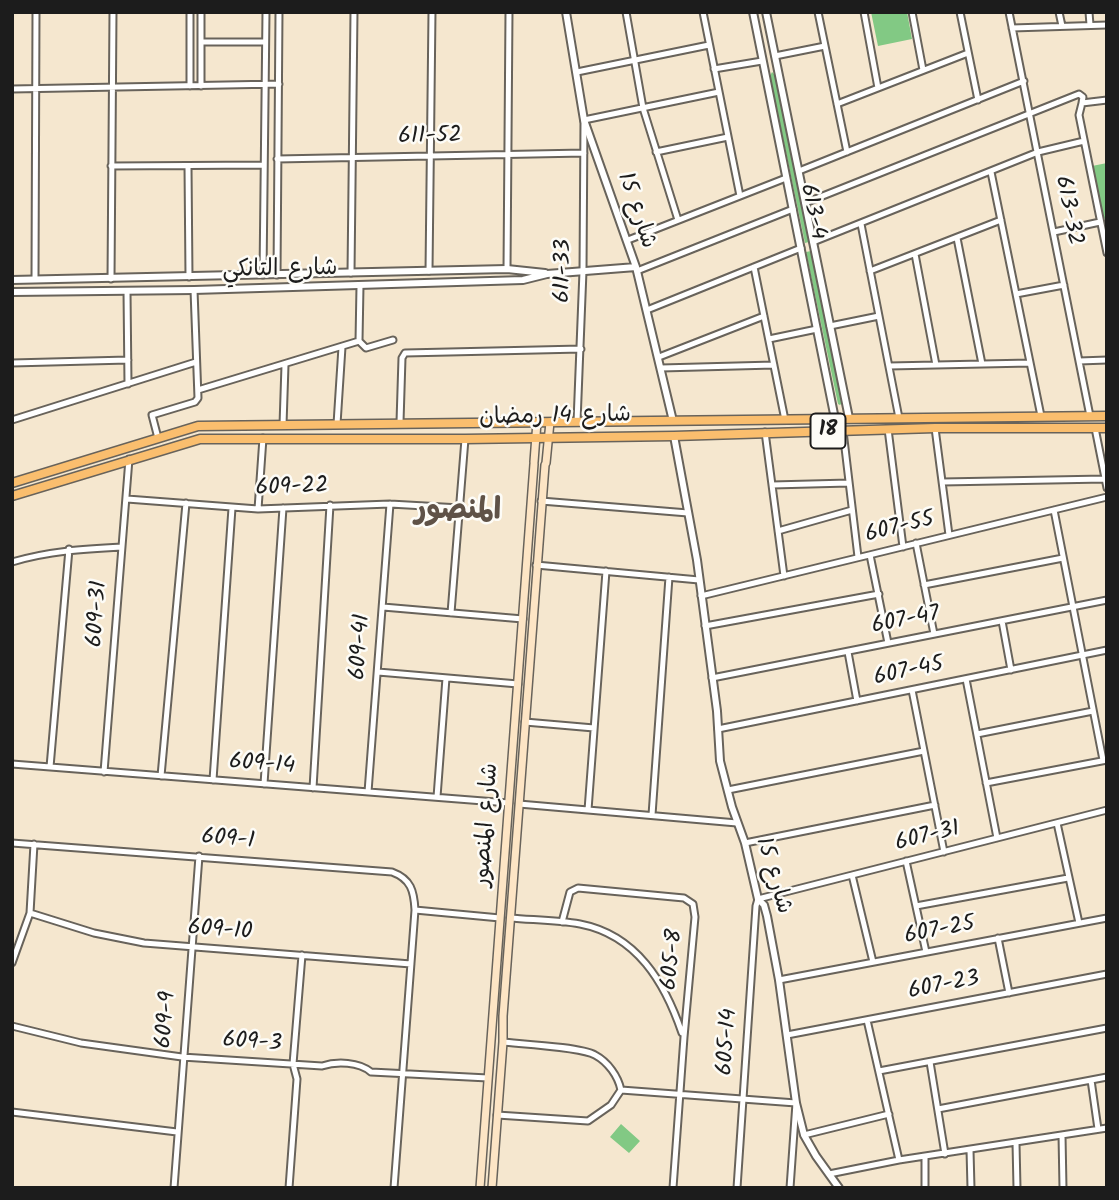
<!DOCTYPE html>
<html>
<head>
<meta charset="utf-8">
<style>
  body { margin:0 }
  #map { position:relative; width:1119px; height:1200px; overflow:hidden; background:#f5e7cf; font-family:Kalam,sans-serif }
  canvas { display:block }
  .frame { position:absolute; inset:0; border:14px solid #1c1c1c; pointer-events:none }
</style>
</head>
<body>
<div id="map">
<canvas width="1119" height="1200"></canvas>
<div class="frame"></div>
</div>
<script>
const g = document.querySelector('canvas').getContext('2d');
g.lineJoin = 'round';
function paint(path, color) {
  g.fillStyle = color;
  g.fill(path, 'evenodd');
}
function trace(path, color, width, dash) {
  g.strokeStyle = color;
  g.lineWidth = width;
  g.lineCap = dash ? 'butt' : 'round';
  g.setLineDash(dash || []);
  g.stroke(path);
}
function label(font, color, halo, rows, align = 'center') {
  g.font = font + ' Kalam,"Playpen Sans Arabic",sans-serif';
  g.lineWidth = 5;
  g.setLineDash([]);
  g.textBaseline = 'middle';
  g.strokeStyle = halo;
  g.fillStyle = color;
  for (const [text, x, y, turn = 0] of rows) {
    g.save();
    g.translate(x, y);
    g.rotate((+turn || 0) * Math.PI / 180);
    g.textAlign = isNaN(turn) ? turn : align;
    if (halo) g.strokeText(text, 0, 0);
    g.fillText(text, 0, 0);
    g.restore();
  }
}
const green = new Path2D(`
  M871 12H907L912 39 878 46Z
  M772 72 775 75 809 242 805 243 770 76Z
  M1107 163V218L1103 219 1092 166Z
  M811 251 842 403 840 405 838 404 806 252Z
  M621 1124 640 1141 629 1153 610 1137Z`);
const minor = new Path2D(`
  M201 12V86
  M626 12 643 108 678 220
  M703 12 740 196
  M818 12 847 152
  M864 12 878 88
  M912 12 923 70
  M960 12 978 100
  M1009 12 1090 416
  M1059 12 1062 26
  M1089 12 1090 25
  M1012 28 1107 25
  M201 42H265
  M775 56 825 46
  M714 69 762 61
  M577 72 709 45
  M190 86V12
  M12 89 279 84
  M1107 100 1082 103 1079 115 1107 253
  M837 104 968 53
  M656 152 728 137
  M277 159 584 153
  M111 166 264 165
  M188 166 189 277
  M799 171 1024 81
  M991 172 1041 416
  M805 203 1079 94 1083 97 1082 103
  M861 224 899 418
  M1054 232 1100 222
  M957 238 982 364
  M628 240 786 178
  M813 242 1038 152 1084 141
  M915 254 936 365
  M754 267 785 420
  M507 269 509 12
  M429 271 432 12
  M637 271 793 209
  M870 271 1001 220
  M351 273 354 12
  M263 275 266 12
  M277 275 279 12
  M35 279 36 12
  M111 279 113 12
  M360 286 359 341 366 348 393 340
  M127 291 128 384
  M1016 294 1064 285
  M647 310 801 248
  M830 326 879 316
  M769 339 817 329
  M659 357 764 316
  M1079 361 1107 360
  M12 363 128 360
  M889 366 1030 363
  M661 368 774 365
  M198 390 359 341
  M12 420 196 362
  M400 422 402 358 405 353 581 349
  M577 422 583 271 584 120 719 92
  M337 424 342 347
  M283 425 285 365
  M935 428 949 535
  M1095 428 1107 488
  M888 429 903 547
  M843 431 858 557
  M765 432 784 576
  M158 438 152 415 195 402 198 398 194 290
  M942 482 1105 479
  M772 485 849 483
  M127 499 258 509 390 504 460 508
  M541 501 688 513
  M258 509 263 438
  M1054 510 1103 760
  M778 531 852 510
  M916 543 934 634
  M870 555 888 643
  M12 562C49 551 84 549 122 547
  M536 565 699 580
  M924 585 1063 558
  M701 596 1107 497
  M383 607 523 619
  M451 613 465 439
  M1002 621 1011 670
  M705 626 879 594
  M848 652 857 701
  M378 672 518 684
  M712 678 1107 600
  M966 679 997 838
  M912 690 944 852
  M525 722 594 728
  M718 729 1107 650
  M977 734 1093 711
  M12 764 509 803
  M50 767 69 549
  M104 772 129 459
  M161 776 186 503
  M213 780 232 508
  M986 783 1107 760
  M264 784 283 508
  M313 788 330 505
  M728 790 924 751
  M368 792 390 504
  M437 797 446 678
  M519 804 737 823
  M588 810 606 571
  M652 815 669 577
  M1057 823 1079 923
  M12 843 392 872C411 879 414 891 415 910L394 1188
  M745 843 935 805
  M906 861 926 952
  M852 875 873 962
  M916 906 1068 878
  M415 910 500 918
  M30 913 94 933 144 943 411 964
  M510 918C533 920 557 920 580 924 637 935 665 983 682 1033
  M562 922 570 892 578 888 684 898 693 904 695 917 684 1037 673 1188
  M998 938 1009 993
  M12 963 30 913 34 844
  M779 980 1107 918
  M867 1020 899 1160
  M12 1026 81 1043 182 1057 322 1066C337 1061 359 1062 371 1072L488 1078
  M787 1035 1107 974
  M930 1062 945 1154
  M879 1071 1107 1028
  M1091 1080 1098 1129
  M621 1090 796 1103 790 1188
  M938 1109 1107 1077
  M12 1112 177 1132
  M497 1115 588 1121 611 1105 621 1090C618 1076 608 1062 595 1055 581 1047 522 1044 503 1042
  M804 1135 889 1114
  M1062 1135 1063 1188
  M1016 1143 1017 1188
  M970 1150 971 1188
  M925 1156V1188
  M829 1174 899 1160 1107 1128
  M174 1188 199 856
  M289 1188 297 1079 293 1064 302 955
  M737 1188 756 906 758 899 1107 810`);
const tertiary = new Path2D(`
  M566 12 584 120 636 267 673 421
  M753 12 835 419
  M766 12 849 418
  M12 280 507 269 545 273
  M12 292 194 290 523 280 547 274 636 267
  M674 436 697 560 717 711 720 761 732 807 745 843 758 899 764 905 767 916 779 980 796 1103 804 1135 816 1156 839 1188`);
const secondary = new Path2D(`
  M534 462 537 422
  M546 463 550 422
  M480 1188 534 464
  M492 1188 503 1042V1016L545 465`);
const primary = new Path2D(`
  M12 483 198 426 1107 416
  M12 496 200 439H465L674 436 935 428H1107`);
const shields = [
  [828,431,35]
];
const shieldNames = [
  ["18",828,431]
];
const streetNames = [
  ["611-52",430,138,-1],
  ["شارع 15",635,211,71],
  ["613-32",1067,211,79],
  ["613-4",811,212,78],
  ["شارع التانكي",280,271,-1],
  ["611-33",565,271,-89],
  ["شارع 14 رمضان",555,418,-1],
  ["609-22",292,489,-2],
  ["607-55",900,529,-14],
  ["609-31",99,614,-86],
  ["607-47",906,622,-11],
  ["609-41",362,647,-86],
  ["607-45",909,673,-12],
  ["609-14",262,766,4],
  ["شارع المنصور",488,825,-86],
  ["607-31",928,838,-14],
  ["609-1",228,841,5],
  ["شارع 15",772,876,73],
  ["609-10",220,932,4],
  ["607-25",940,932,-11],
  ["605-8",674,960,-84],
  ["607-23",944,987,-11],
  ["609-9",168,1020,-85],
  ["605-14",729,1042,-86],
  ["609-3",252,1044,4]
];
const districtNames = [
  ["المنصور",458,513]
];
paint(green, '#82c984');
trace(minor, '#68635b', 9);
trace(tertiary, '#68635b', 10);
trace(secondary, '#68635b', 10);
trace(primary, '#68635b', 11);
trace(minor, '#fff', 5);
trace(tertiary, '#fff', 6);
trace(secondary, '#fde5c5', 7);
trace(primary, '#fabe6e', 8);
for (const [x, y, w] of shields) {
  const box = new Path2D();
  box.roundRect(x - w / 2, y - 17.5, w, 35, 5);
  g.fillStyle = '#fdfcf7';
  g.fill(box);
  trace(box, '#1c1c1c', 2);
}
label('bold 21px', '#1c1c1c', null, shieldNames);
label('23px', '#1c1c1c', '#fdfcf7', streetNames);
label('bold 30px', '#5f5247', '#fdfcf7', districtNames);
</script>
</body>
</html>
